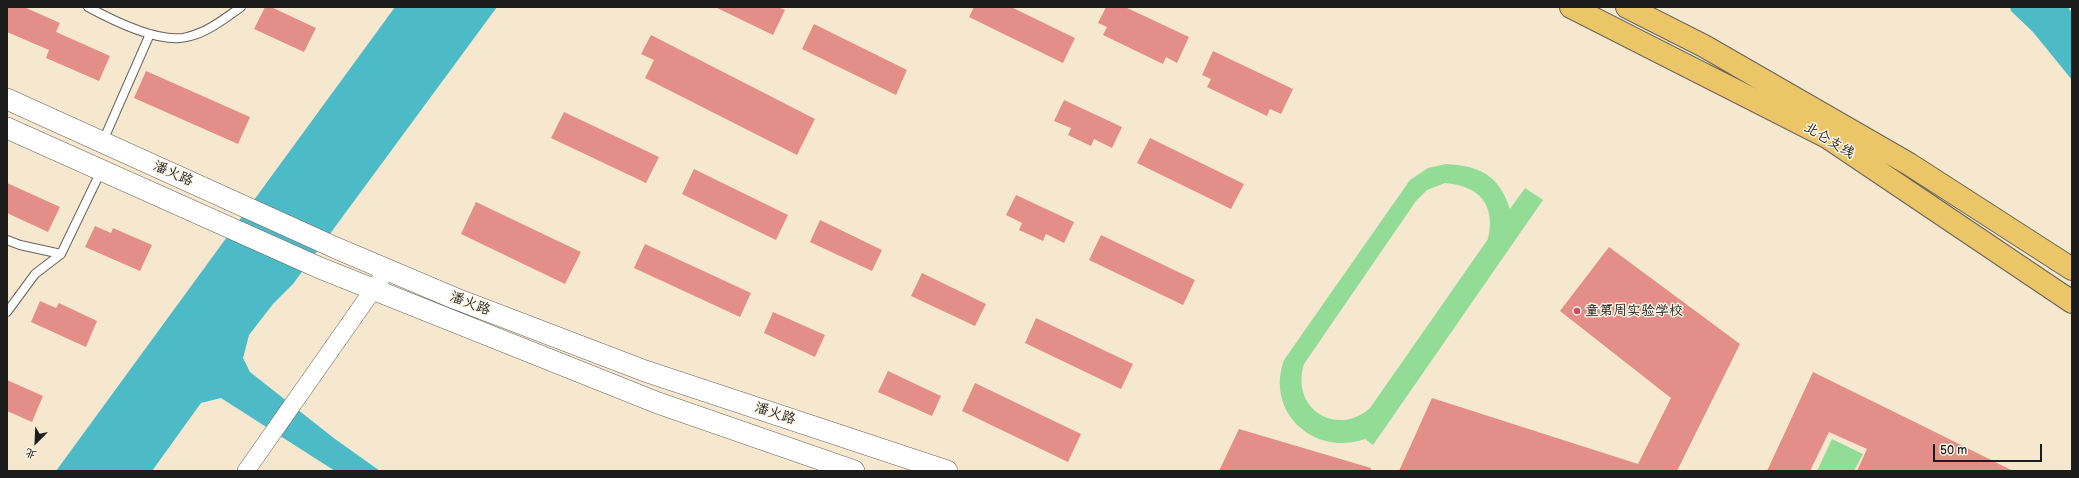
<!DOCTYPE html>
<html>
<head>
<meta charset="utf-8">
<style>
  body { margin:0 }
  #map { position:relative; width:2079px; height:478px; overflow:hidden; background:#f5e8ce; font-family:"Balsamiq Sans","LXGW WenKai TC",sans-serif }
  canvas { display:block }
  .frame { position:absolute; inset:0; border:8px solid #1c1c1c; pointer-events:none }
  .north { position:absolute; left:16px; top:422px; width:40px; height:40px; -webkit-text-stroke:3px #fcf5e5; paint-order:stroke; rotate:204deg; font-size:11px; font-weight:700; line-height:16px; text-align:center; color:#1c1c1c }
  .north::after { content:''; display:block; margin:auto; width:14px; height:18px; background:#1c1c1c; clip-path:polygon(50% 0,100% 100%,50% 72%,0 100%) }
  .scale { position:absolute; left:1933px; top:444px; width:109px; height:18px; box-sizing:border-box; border:2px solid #1c1c1c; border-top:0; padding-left:5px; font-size:12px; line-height:14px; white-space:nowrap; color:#1c1c1c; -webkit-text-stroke:3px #fcf5e5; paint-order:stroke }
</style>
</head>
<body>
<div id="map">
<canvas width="2079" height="478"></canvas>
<div class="frame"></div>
<div class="north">北</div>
<div class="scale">50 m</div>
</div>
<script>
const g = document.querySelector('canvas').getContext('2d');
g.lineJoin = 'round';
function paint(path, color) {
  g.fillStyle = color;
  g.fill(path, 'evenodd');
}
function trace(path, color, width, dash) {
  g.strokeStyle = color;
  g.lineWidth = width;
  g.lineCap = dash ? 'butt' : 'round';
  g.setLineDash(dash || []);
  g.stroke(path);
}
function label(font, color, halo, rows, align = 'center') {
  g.font = font + ' "Balsamiq Sans","LXGW WenKai TC",sans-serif';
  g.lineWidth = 3;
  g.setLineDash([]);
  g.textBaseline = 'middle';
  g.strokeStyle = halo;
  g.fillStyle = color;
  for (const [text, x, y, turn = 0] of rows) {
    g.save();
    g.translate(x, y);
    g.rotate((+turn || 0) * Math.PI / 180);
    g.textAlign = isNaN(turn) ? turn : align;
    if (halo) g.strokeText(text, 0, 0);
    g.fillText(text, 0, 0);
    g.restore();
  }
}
const green = new Path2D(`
  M1446 164C1480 166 1499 175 1510 209L1525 188 1543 200 1373 445 1365 439C1314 457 1265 412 1284 360L1410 180 1428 168ZM1445 183C1479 186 1496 204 1488 239L1370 408C1336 438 1290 408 1304 364L1416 201 1427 190Z
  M1832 439 1863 454 1854 471H1817Z`);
const water = new Path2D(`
  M395 7H497L293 284 273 304 249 335 243 358 250 372 335 439 380 471H335L221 398 201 403 152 471H56Z
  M2010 7H2068L2072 13V80L2033 32 2011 11Z`);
const building = new Path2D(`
  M7 7H24L60 23 56 32 110 56 99 81 46 58 49 50 7 32Z
  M265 7H271L316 28 304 52 254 29Z
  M715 7H778L785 10 773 35Z
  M974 7H1011L1075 38 1063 63 969 17Z
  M1106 7H1125L1189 37 1177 63 1166 57 1163 64 1103 35 1107 27 1098 23Z
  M814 24 907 70 896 95 802 49Z
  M651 35 815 119 797 155 645 78 654 60 641 54Z
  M1213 51 1293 89 1281 114 1270 109 1267 116 1207 87 1211 79 1202 75Z
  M146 71 250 117 238 144 134 98Z
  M1064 100 1122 127 1112 148 1094 139 1091 146 1068 135 1071 128 1054 121Z
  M564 112 659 157 646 183 551 138Z
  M1150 138 1244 184 1231 209 1137 163Z
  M694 169 788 215 776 240 682 194Z
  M7 183 60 207 48 232 7 213Z
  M1016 195 1074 222 1064 243 1046 234 1043 241 1019 230 1022 223 1006 215Z
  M476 202 581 252 565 284 461 234Z
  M820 220 882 250 872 271 810 242Z
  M95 226 111 233 113 228 152 245 140 271 85 247Z
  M1101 235 1195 280 1183 305 1089 260Z
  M645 244 751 293 740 317 634 268Z
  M1609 247 1740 344 1677 471H1399L1432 398 1638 464 1671 398 1560 311Z
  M922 273 986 304 975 326 911 296Z
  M40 301 56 308 59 303 97 321 86 347 31 322Z
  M773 312 825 335 815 357 764 333Z
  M1036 318 1133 364 1121 389 1025 343Z
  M888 371 941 396 932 416 878 392Z
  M1813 372 1929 429 2013 471H1857L1867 449 1829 432 1810 471H1767Z
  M7 380 43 396 32 422 7 411Z
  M975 383 1081 434 1068 462 962 411Z
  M1239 429 1371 468V471H1219Z`);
const service = new Path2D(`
  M88 7C112 20 160 44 187 37 208 32 224 19 241 7
  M103 141 150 34
  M7 240 20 245 61 254
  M7 312 35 274 61 254 101 171`);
const minor = new Path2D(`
  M246 471 387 270`);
const tertiary = new Path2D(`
  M7 99 336 248 454 298 645 371 947 471
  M7 128 320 268 658 403 854 471`);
const motorway = new Path2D(`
  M1571 7 1827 137 2072 302
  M1627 7 1704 46 1909 164 2072 269`);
const markers = [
  [1577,311,4,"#d1495b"]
];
const streetNames = [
  ["北仑支线",1829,141,31],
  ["潘火路",173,174,24],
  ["潘火路",470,304,21],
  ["潘火路",775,414,18]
];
const poiNames = [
  ["童第周实验学校",1585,311]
];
paint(green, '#92dc98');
paint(water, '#4dbac8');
paint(building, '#e38e89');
trace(service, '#68635a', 10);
trace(minor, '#68635a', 18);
trace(tertiary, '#68635a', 22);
trace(motorway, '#68635a', 24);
trace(service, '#fff', 8);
trace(minor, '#fff', 17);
trace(tertiary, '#fff', 21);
trace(motorway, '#ebc669', 22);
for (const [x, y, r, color] of markers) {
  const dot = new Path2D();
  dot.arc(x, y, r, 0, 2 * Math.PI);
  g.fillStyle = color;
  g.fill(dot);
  trace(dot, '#fcf5e5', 1.5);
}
label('14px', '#1c1c1c', '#fcf5e5', streetNames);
label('14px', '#1c1c1c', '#fcf5e5', poiNames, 'left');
</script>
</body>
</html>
